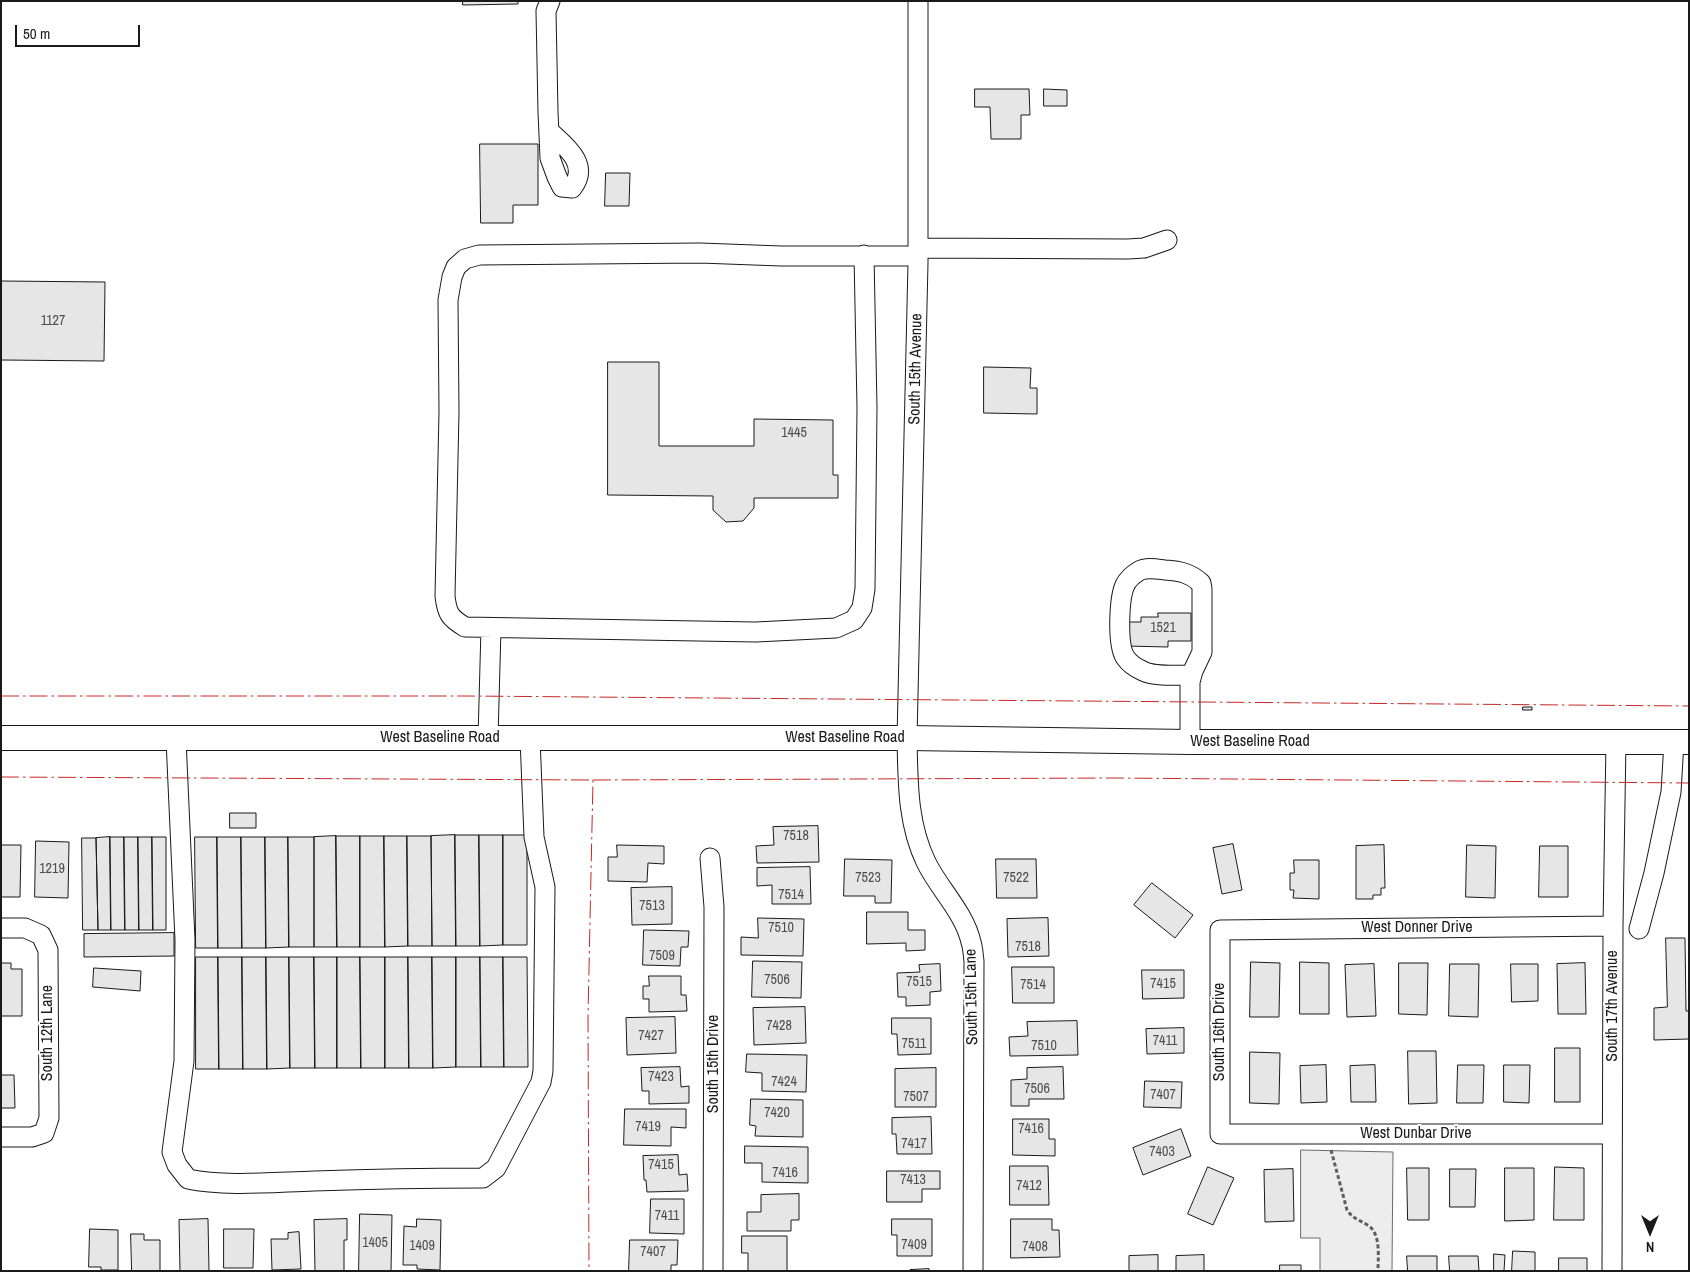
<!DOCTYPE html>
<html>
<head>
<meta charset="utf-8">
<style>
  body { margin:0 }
  #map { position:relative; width:1690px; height:1272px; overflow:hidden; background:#fff; font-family:"Archivo Narrow",sans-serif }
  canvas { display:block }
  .frame { position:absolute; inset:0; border:2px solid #1a1a1a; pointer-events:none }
  .north { position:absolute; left:1625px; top:1207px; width:50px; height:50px; -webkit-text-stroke:4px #fff; paint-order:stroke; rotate:180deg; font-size:14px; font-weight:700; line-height:20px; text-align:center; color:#1a1a1a }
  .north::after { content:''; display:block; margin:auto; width:18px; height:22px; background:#1a1a1a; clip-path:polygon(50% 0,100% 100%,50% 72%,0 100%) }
  .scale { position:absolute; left:15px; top:25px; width:125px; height:22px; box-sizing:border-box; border:2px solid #1a1a1a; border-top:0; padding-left:6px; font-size:15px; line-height:18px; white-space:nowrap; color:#1a1a1a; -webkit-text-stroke:4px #fff; paint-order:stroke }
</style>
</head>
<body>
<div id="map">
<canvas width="1690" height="1272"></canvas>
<div class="frame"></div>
<div class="north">N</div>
<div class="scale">50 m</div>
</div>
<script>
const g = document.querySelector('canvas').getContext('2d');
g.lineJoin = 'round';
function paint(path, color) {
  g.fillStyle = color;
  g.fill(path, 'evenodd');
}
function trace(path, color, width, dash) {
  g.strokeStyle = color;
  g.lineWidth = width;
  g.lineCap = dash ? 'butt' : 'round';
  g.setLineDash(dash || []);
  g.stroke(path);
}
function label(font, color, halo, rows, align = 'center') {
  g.font = font + ' "Archivo Narrow",sans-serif';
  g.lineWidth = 4;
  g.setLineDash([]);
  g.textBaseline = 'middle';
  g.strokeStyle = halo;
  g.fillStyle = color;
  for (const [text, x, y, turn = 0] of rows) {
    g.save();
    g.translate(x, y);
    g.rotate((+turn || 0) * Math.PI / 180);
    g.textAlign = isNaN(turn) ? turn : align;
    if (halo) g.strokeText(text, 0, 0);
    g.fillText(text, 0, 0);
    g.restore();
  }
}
const built = new Path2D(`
  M1301 1150 1393 1152 1392 1271H1320V1238H1301Z`);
const building = new Path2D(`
  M463 1H518V4L463 5Z
  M975 89H1029L1030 115H1021V139H991L990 107H975Z
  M1044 89 1067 90V106H1044Z
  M480 144H538V205H513V223H481Z
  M606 173H630L629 206H605Z
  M1 281 105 282 104 361 1 360Z
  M608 362H659V446H754V419L833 420V475H838V498H754V508L743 521 726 522 713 510V496L608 495Z
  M984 367 1031 368 1030 388H1037V414L984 413Z
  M1158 613H1191V641H1168V647L1126 646 1127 622H1141V617H1158Z
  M1523 707H1532V710H1523Z
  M230 813H256V828H230Z
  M818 826 819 862 757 863 756 846 774 845 773 827Z
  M455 835 456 946H432L431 836Z
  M455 835H479L480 946H456Z
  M479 835H503V945L480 946Z
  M503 835H527V945H503Z
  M336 836 337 947H314V837Z
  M336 836H360V947H337Z
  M360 836H384L385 947H360Z
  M384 836H407L408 946 385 947Z
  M407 836H431L432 946H408Z
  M110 837H124L125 930H111Z
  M110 837 111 930H98L96 838Z
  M124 837H138L139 930H125Z
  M138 837H152L153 930H139Z
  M152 837H166V930H153Z
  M195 837H217L218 948H196Z
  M217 837H241L242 948H218Z
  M241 837H265L266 948H242Z
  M265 837H288L289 947 266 948Z
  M288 837H314V947H289Z
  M82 838H96L98 930H83Z
  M36 841 69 842 68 898 35 897Z
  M1233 844 1242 890 1222 894 1213 848Z
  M1 845H21L20 897H1Z
  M617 845 664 846V864L648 863 647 882 608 881V857H617Z
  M1384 845 1385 888H1381V895H1373V899H1356V846Z
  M1467 845 1496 846 1495 898 1466 897Z
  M1540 846H1568V897H1539Z
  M845 859 892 860 891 903H875V896H844Z
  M996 859H1036L1037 898H997Z
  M1294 860H1319V899L1293 898 1294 890H1290V873H1294Z
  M810 867 811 904H772V885L757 886V868Z
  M1152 883 1193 915 1175 938 1134 905Z
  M672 887V924L632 925 631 888Z
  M867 912H908V930H925V950L906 951V943L867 944Z
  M758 918 804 919 803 956 741 955V937L758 938Z
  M1048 918 1049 956 1008 957 1007 919Z
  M644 930 689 931 688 947H681L680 966 643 965Z
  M174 933V956L84 957V934Z
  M1666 938H1685L1686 1011H1689V1039L1654 1040V1008L1667 1007Z
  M196 957H218L219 1069H196Z
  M218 957H242L243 1069H219Z
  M242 957H266L267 1069H243Z
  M266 957H289L290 1068 267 1069Z
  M289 957H314L315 1068H290Z
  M314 957H337V1068H315Z
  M337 957H360L361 1068H337Z
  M360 957H385V1068H361Z
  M385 957H408L409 1068H385Z
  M408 957H432L433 1068H409Z
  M432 957H456V1067L433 1068Z
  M456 957H480L481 1067H456Z
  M480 957H503L504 1067H481Z
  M503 957H527L528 1067H504Z
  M753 961 802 962 801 998 752 997Z
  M1251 962 1280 963 1279 1017H1250Z
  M1300 962 1329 963V1014H1300Z
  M1 963H11V969H22V1016H1Z
  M1399 963H1428L1427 1015 1399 1014Z
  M1585 963 1586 1014H1558L1557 964Z
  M940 964 941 991 930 992V1005L906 1006V997H898L897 973 920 972 919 965Z
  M1374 964 1376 1016 1347 1017 1345 965Z
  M1450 964H1479L1478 1017 1449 1016Z
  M1511 964H1538V1001L1512 1002Z
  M1012 967H1054V1003H1013Z
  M94 968 141 971 140 991 93 987Z
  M1142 970H1184V998L1143 999Z
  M649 976H681V995H686L687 1011 649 1012V999H643V986H649Z
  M805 1007 806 1043 754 1045 753 1008Z
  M675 1017 676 1053 627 1055 626 1018Z
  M892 1018H931V1054L898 1055 897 1034H892Z
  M1077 1021 1078 1055 1010 1056 1009 1037 1028 1036 1027 1022Z
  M1184 1028V1053L1147 1054 1146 1029Z
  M1555 1048H1580V1102H1555Z
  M1408 1051H1436L1437 1103 1409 1104Z
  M1250 1052 1280 1053 1279 1104 1250 1103Z
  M747 1054 807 1055 806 1092 762 1091V1073L746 1072Z
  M1326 1065 1327 1102 1301 1103 1300 1066Z
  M1375 1065 1376 1102H1351L1350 1066Z
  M1458 1065H1484L1483 1103H1457Z
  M1504 1065H1530L1529 1103 1504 1102Z
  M680 1067 681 1087 689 1086V1103L649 1104V1091H642L641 1068Z
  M1063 1067 1064 1099H1029V1106H1011V1080L1027 1079V1068Z
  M936 1068V1107H895V1069Z
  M1 1075H14L15 1108H1Z
  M1145 1081 1182 1082 1181 1108 1144 1107Z
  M751 1099 803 1100V1137L755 1136 756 1126 750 1125Z
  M625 1109H686V1128L671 1127V1146L624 1145Z
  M931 1117 932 1154H897L896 1134H892V1118Z
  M1013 1119H1049V1139H1055V1156L1013 1155Z
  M1181 1129 1191 1156 1143 1175 1133 1148Z
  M745 1146 808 1147V1183L762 1182V1163H745Z
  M678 1155 679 1175 687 1174 688 1191 647 1192 646 1180H644L643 1156Z
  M1010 1166H1048L1049 1205H1010Z
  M1208 1167 1234 1178 1213 1225 1188 1214Z
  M1555 1167 1584 1168V1220H1554Z
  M1407 1168H1429V1220H1408Z
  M1505 1168H1534V1220L1505 1221Z
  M1293 1169 1294 1221 1265 1222 1264 1170Z
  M1450 1169H1476L1475 1207H1450Z
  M887 1171H940V1189H922V1202H887Z
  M799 1194V1220H791V1231H747V1212H761V1195Z
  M651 1199H684V1234L650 1233Z
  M360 1214 392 1215 391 1271H359Z
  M208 1219 209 1271H180L179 1220Z
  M347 1219V1240H344V1271H315L314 1220Z
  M417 1219 441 1220 440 1270 417 1269V1265H403L404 1226 416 1227Z
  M892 1219H932V1256H897V1235H892Z
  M1011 1219H1052V1230H1059L1060 1257 1011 1258Z
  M90 1229 118 1230V1270H101V1267H89Z
  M224 1229H254L253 1268H224Z
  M299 1232 301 1269 272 1270 271 1239H288V1233Z
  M131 1234H144V1240H160V1271H132Z
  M742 1236H787V1271H748V1253H742Z
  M630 1240H678L677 1265H671V1271H629Z
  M1513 1251 1535 1252V1271H1512Z
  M1494 1254 1505 1255 1504 1271H1494Z
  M1158 1255V1271H1129V1256Z
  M1204 1255V1271H1176V1256Z
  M1407 1256H1437V1271H1408Z
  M1449 1256H1478L1479 1271H1450Z
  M1559 1258H1587V1271H1559Z
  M1280 1265H1301V1271H1280Z
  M929 1269V1271H910V1270Z`);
const path = new Path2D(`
  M1331 1150 1347 1210C1353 1219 1360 1220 1369 1226 1381 1235 1378 1257 1378 1271`);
const minor = new Path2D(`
  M918 1V263L907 738C908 780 907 823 926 862 939 889 964 912 971 942 973 948 973 954 974 961L973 1271
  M549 131C564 145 591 164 572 188L562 187 557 177 550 158 548 112 546 11 550 1
  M918 248 1128 249 1144 248 1167 240
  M864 255 867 408 865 589 862 608 854 620 836 628 756 632 465 627C450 618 447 614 445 596L449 412 448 300 452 277 456 267 465 259 479 255 700 253 781 256H918
  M488 738 491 628
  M176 739 185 940 184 1061 172 1152 177 1165 188 1179C225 1187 276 1182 314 1181 371 1179 427 1178 483 1178L496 1168 541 1082 543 1071 545 887 534 837 530 738
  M1190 742V682L1193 671 1202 652V589L1201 583C1190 573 1180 571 1165 570 1157 569 1146 567 1139 571 1134 574 1128 579 1125 585 1119 598 1117 644 1125 657 1129 663 1136 668 1143 671 1154 677 1179 675 1192 675
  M710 858 714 907 713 1271
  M1 928H25L41 935 48 950 49 1118 44 1133 32 1137H1
  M1639 929 1654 873 1671 792 1674 742
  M1612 1134H1220V930L1613 926
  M1612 1271 1613 926 1616 741`);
const major = new Path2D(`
  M1 738H907L1190 742H1689`);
const power = new Path2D(`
  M1 696H467L1689 706
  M1 777 593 780 588 1015 589 1271
  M593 780 1115 778 1689 783`);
const numberNames = [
  ["1127",53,321],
  ["1445",794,433],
  ["1521",1163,628],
  ["7518",796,836],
  ["1219",52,869],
  ["7523",868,878],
  ["7522",1016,878],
  ["7514",791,895],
  ["7513",652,906],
  ["7510",781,928],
  ["7518",1028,947],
  ["7509",662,956],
  ["7506",777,980],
  ["7515",919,982],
  ["7415",1163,984],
  ["7514",1033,985],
  ["7428",779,1026],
  ["7427",651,1036],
  ["7411",1165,1041],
  ["7511",914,1044],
  ["7510",1044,1046],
  ["7423",661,1077],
  ["7424",784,1082],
  ["7506",1037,1089],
  ["7407",1163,1095],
  ["7507",916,1097],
  ["7420",777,1113],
  ["7419",648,1127],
  ["7416",1031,1129],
  ["7417",914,1144],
  ["7403",1162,1152],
  ["7415",661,1165],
  ["7416",785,1173],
  ["7413",913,1180],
  ["7412",1029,1186],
  ["7411",667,1216],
  ["1405",375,1243],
  ["7409",914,1245],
  ["1409",422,1246],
  ["7408",1035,1247],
  ["7407",653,1252]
];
const streetNames = [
  ["South 15th Avenue",916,369,-89],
  ["West Baseline Road",440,738],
  ["West Baseline Road",845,738],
  ["West Baseline Road",1250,742],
  ["West Donner Drive",1417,928],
  ["South 15th Lane",972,997,-91],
  ["South 17th Avenue",1613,1006,-90],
  ["South 16th Drive",1220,1032,-90],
  ["South 12th Lane",48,1033,-90],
  ["South 15th Drive",714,1064,-90],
  ["West Dunbar Drive",1416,1134]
];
paint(built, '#ededed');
trace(built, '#6a6a6a', 1);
paint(building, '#e6e6e6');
trace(building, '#1a1a1a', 1);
trace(minor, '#1a1a1a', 21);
trace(major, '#1a1a1a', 26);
trace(path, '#5f5f5f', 3, [4, 2.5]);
trace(minor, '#fff', 19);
trace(major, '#fff', 24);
trace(power, '#c62828', 1, [18, 4, 2.5, 4]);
label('14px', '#4d4d4d', null, numberNames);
label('16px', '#1a1a1a', '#fff', streetNames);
</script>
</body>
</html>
